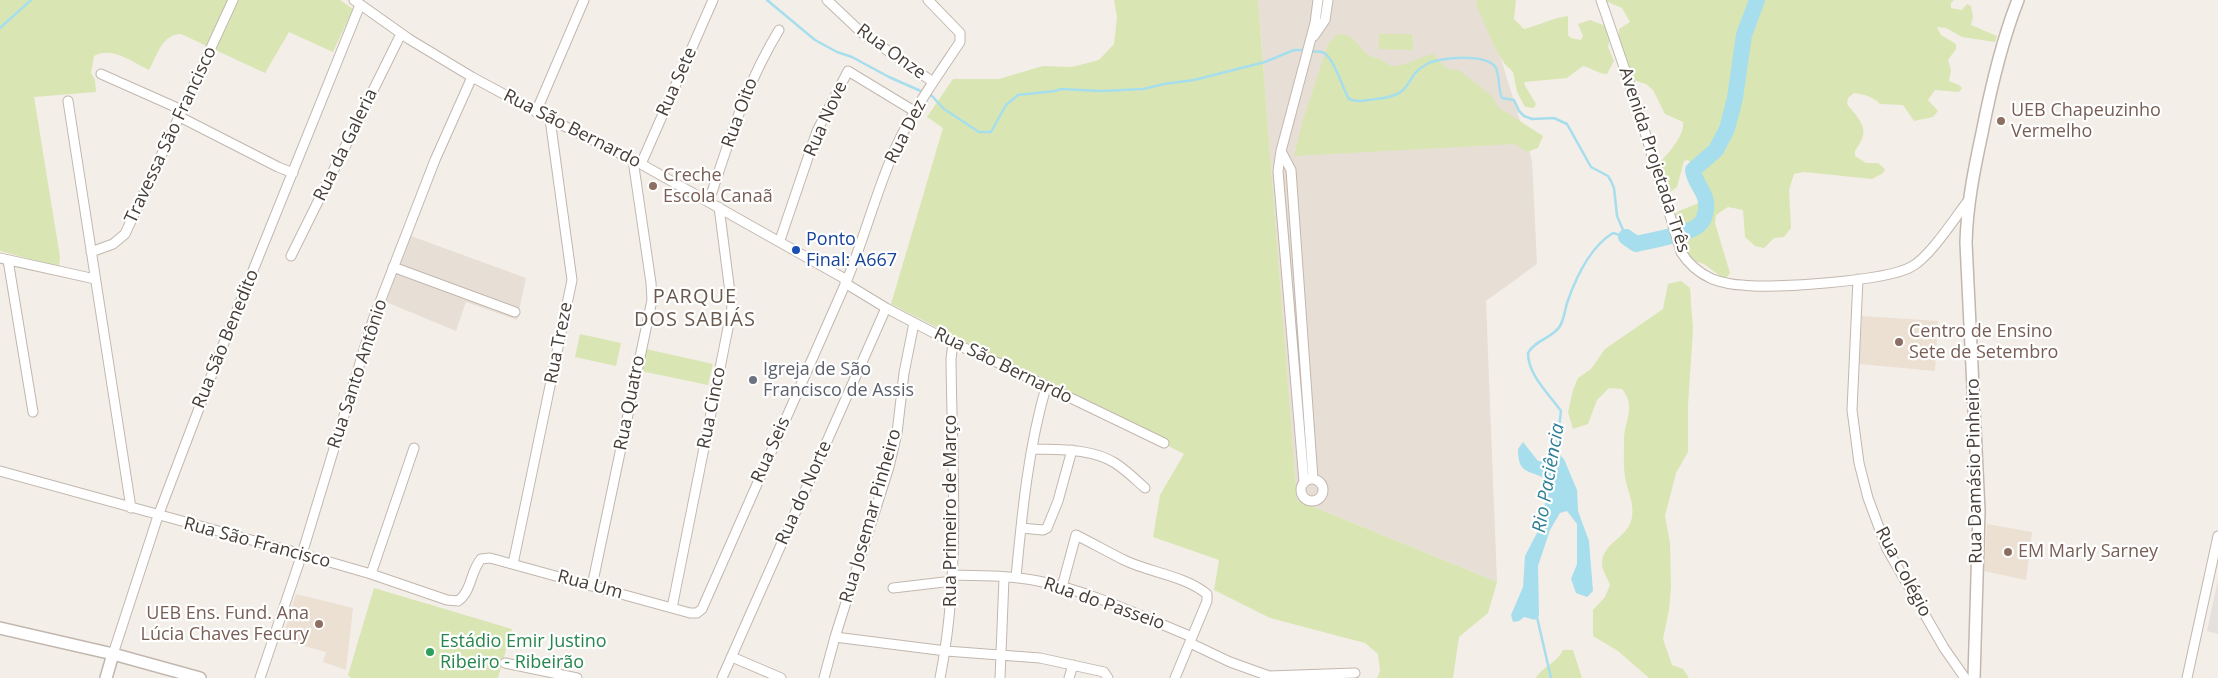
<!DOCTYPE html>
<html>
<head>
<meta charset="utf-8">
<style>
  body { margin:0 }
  canvas { display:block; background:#f3eee8 }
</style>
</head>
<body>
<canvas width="2218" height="678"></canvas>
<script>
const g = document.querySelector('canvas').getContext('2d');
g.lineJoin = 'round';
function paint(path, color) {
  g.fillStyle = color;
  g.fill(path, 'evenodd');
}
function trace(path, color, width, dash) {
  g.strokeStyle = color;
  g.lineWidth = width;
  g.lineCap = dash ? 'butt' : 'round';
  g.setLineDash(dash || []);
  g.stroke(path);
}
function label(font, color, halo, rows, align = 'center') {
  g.font = font + ' "Open Sans",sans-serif';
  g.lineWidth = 4.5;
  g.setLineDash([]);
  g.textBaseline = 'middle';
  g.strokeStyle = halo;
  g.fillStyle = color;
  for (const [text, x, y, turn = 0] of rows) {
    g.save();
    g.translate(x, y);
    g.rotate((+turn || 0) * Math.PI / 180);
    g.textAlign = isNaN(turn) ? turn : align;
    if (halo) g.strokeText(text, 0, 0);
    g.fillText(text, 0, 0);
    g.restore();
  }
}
const residential = new Path2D(`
  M1258 0H1483L1532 160 1537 264 1486 301 1497 582 1297 500Z
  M411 236 526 278 517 320 466 302 456 331 386 302Z`);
const industrial = new Path2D(`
  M2218 580V634L2207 631Z`);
const education = new Path2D(`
  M1862 316 1938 321 1935 371 1859 364Z
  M1987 524 2032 532 2026 580 1984 571Z
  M296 594 353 608 346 670 323 662 326 652 282 640Z`);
const green = new Path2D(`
  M0 0H340L353 9 333 52 289 32 265 73 181 34C162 34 157 56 149 70 132 62 112 46 94 56L91 73 95 80 96 92 34 97 60 257 59 267 0 251Z
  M1114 0H1258L1297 500 1497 582 1488 613 1459 637 1453 678H1377L1380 671 1378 654 1365 643 1270 618 1214 590 1219 560 1153 537 1160 495 1184 454 891 304 943 128 927 117 953 79H999L1043 66 1072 67 1099 60 1114 44 1117 17Z
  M1477 0H1516L1514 19 1524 29C1540 25 1552 18 1568 16V35L1571 38 1581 40 1583 36 1578 24 1590 20 1614 29V39L1609 42 1608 47 1614 61 1607 74C1598 74 1592 68 1583 66L1567 78 1525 82 1524 84 1536 104 1534 108 1525 107 1517 92 1513 72 1504 63 1494 46 1476 4Z
  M1603 0H1954L1951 3V8L1962 10 1967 4 1971 6 1973 17 1971 25 1997 36 1995 42 1962 37 1946 28 1937 27 1941 35 1956 44V49L1948 60 1951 70 1949 81 1959 85 1962 88 1959 92 1935 90 1928 100 1938 111 1933 117 1914 121 1903 105 1880 104C1874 97 1863 94 1854 93L1848 98 1847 104C1862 123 1871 129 1855 151V156L1866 163H1878L1885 169 1883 173 1872 179 1804 172 1794 174 1789 190 1791 228 1784 237 1774 238 1764 248 1755 246 1745 237 1743 210 1728 207 1716 215 1715 223 1730 273 1727 277 1723 278 1704 264 1694 261 1681 252 1672 216 1679 211 1699 203C1704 192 1697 168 1688 160L1684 161 1677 187 1670 192 1664 190 1659 164C1667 154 1685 136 1683 122L1665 114 1653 90 1646 84 1623 77 1621 64 1625 54 1619 42V29L1630 22 1622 8Z
  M1338 34C1355 34 1357 46 1368 55 1373 58 1378 57 1383 61 1387 64 1390 66 1396 66 1403 66 1423 56 1433 54L1446 68 1460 71 1492 96 1498 107 1543 136 1538 148 1527 152 1515 144 1294 156 1303 120 1328 44Z
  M1379 34H1412L1413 50 1379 49Z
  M1681 281 1690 288 1693 330 1688 405V452L1676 473 1665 516 1670 543 1671 587 1669 610 1663 639 1672 665 1683 669 1689 678H1649L1618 651 1593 636V610L1605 597 1610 585C1608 579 1602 570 1602 564 1602 542 1629 538 1632 517 1634 504 1629 494 1626 482 1623 469 1624 454 1624 440 1624 420 1637 408 1622 389L1609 388 1597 400 1588 424 1573 429 1568 412 1573 390 1578 378 1591 369 1605 349 1663 309 1668 284Z
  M580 334 621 343 616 366 575 357Z
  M646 349 713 364 708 385 641 371Z
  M374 588 512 629 498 678H351L348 675Z
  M1563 650H1573L1582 678H1536C1543 666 1555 665 1563 650Z`);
const water = new Path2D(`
  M1523 442 1538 461H1551L1559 454 1564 459 1577 490 1578 511 1589 541 1593 591 1587 597 1576 593 1571 579 1577 564V524L1567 511 1560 513 1550 530 1538 566 1539 615 1535 620 1524 617 1519 621 1513 622 1511 615 1523 587 1525 556 1540 527 1548 489 1547 480C1530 469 1518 476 1518 449Z`);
const stream = new Path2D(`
  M767 0 815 40 837 52 852 57 889 77 932 96 944 109 979 132H991L1006 105 1018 95 1055 91 1061 89 1101 91 1143 89 1164 84 1194 80 1265 62 1294 50H1305
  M0 28 31 0
  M1310 51C1314 52 1318 51 1322 52 1334 56 1342 88 1349 99 1359 103 1366 100 1376 99 1417 95 1401 78 1427 64 1439 57 1488 53 1496 68 1500 78 1498 89 1502 98L1514 100 1519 111 1524 116 1532 119 1554 118 1567 124 1591 167 1608 176 1611 181 1614 188 1617 216 1626 237
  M1555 460 1561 411C1549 394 1528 375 1528 353 1536 339 1553 338 1560 326 1564 319 1565 310 1567 303 1576 277 1590 247 1613 233L1626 237
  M1537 617 1551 678`);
const river = new Path2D(`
  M1626 237 1636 244C1651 240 1689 235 1700 224 1705 219 1707 209 1706 202 1705 191 1694 182 1693 170L1716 150 1727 129 1735 98 1744 35 1757 0`);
const minor = new Path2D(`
  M354 0 409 39 472 77 550 119 641 164 847 280
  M827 0 862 33 933 82
  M1601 0 1635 99 1681 252C1689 265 1699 273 1712 279 1721 282 1732 285 1742 285 1772 289 1886 281 1911 267 1930 257 1954 219 1968 201
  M1314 36 1325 20 1328 0
  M101 74 182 110
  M68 101 131 508
  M536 112 584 0
  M180 117 278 167 293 173
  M1281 151 1291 170 1313 479
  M641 164 713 0
  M709 201C730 139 745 86 779 30
  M780 240 817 131 848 71 914 111
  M91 252 113 244 125 234 233 0
  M291 256 401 34
  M0 258 95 279
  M8 260 33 412
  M393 267 515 312
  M1858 279 1852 410 1859 463 1868 498 1887 549 1944 648 1965 678
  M845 283 886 308 953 343 992 360 1164 443
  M1032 449C1059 450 1091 448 1115 463 1126 470 1136 480 1145 488
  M0 471 302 554 371 574 447 600 458 601C472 591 470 572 481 559L490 558 690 613H697L702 609 847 280C863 241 874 200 890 161 907 118 934 81 960 42V33L928 0
  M1301 490a11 11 0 1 1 22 0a11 11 0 1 1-22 0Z
  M1304 482 1278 171 1281 151 1315 23 1318 0
  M1021 528 1043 530 1047 528 1058 501 1072 450
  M513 564 572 280 550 119
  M371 574 414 448
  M954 575C982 576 1010 575 1038 581 1090 591 1143 617 1192 637
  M1016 577C1022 514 1028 449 1046 387
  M592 586 652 300 651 283 633 160
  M1062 587 1076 535C1092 543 1108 552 1124 560 1151 573 1183 575 1207 594V601L1175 678
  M893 588 953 581
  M672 608 732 308 719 207
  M835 637 946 651 1040 658 1104 672 1108 678
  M1190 643 1230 662 1269 676 1355 673
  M113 654 158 516 225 340 360 5
  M732 657 781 678
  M505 663 577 678
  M260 678 302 554 373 320 435 160 472 77
  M722 678 886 308
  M824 678 835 637 889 467 897 433 904 373 914 323
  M940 678C961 573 952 466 951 359L953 343
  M1000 678 1004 578
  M1069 678 1073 665
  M2187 678 2218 536`);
const tertiary = new Path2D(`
  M0 628 113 654 200 678
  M106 678 113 654
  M1974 678 1979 511 1966 243C1967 205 1974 170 1982 133 1991 87 2001 43 2018 0`);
const markers = [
  [2001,121,5,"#8d6e63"],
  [653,186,5,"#8d6e63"],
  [796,250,5,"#1a4fb4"],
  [1899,342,5,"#8d6e63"],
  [753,380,5,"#6b7280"],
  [2008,552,5,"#8d6e63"],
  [319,624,5,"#8d6e63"],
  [430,652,5,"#2e9e5b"]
];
const streetNames = [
  ["Rua Onze",891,52,36],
  ["Rua Sete",677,82,-66],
  ["Rua Oito",740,113,-70],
  ["Rua Nove",826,119,-66],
  ["Rua São Bernardo",572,129,27],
  ["Rua Dez",906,132,-63],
  ["Travessa São Francisco",171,135,-65],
  ["Rua da Galeria",346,145,-64],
  ["Avenida Projetada Três",1654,160,72],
  ["Rua São Benedito",226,339,-68],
  ["Rua Treze",559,343,-79],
  ["Rua São Bernardo",1003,366,26],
  ["Rua Santo Antônio",358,374,-72],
  ["Rua Quatro",630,403,-79],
  ["Rua Cinco",712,408,-79],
  ["Rua Seis",771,450,-66],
  ["Rua Damásio Pinheiro",1975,471,-91],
  ["Rua do Norte",804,493,-66],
  ["Rua Primeiro de Março",951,511,-90],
  ["Rua Josemar Pinheiro",871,516,-74],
  ["Rua São Francisco",257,543,15],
  ["Rua Colégio",1903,572,62],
  ["Rua Um",590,585,15],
  ["Rua do Passeio",1104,604,19]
];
const educationNames = [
  ["UEB Chapeuzinho",2011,111],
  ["Vermelho",2011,132],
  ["Creche",663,176],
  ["Escola Canaã",663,197],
  ["Centro de Ensino",1909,332],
  ["Sete de Setembro",1909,353],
  ["EM Marly Sarney",2018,552],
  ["UEB Ens. Fund. Ana",309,614,"right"],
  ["Lúcia Chaves Fecury",309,635,"right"]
];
const transitNames = [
  ["Ponto",806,240],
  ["Final: A667",806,261]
];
const worshipNames = [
  ["Igreja de São",763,370],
  ["Francisco de Assis",763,391]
];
const leisureNames = [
  ["Estádio Emir Justino",440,642],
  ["Ribeiro - Ribeirão",440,663]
];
const waterNames = [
  ["Rio Paciência",1549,478,-80]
];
const quarterNames = [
  ["PARQUE",695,297],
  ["DOS SABIÁS",695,320]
];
paint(residential, '#e7dfd6');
paint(industrial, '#e6e0dd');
paint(education, '#ece0d3');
paint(green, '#d9e6b3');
paint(water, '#a7deed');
trace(stream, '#a7deed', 2.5);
trace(river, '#a7deed', 16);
trace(minor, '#c2b7ae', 11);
trace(tertiary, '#c2b7ae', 14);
trace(minor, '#fff', 9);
trace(tertiary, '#fff', 11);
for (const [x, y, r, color] of markers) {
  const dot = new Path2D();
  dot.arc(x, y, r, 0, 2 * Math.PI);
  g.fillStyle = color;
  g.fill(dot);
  trace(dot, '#fff', 2);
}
label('18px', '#463d37', '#fff', streetNames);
label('18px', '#785e54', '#fff', educationNames, 'left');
label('18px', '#164399', '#fff', transitNames, 'left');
label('18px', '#5b616d', '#fff', worshipNames, 'left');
label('18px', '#27864d', '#fff', leisureNames, 'left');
label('italic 19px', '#2f7f96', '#fff', waterNames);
g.letterSpacing = '1px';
label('20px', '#69594f', '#fff', quarterNames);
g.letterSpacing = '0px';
</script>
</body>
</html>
